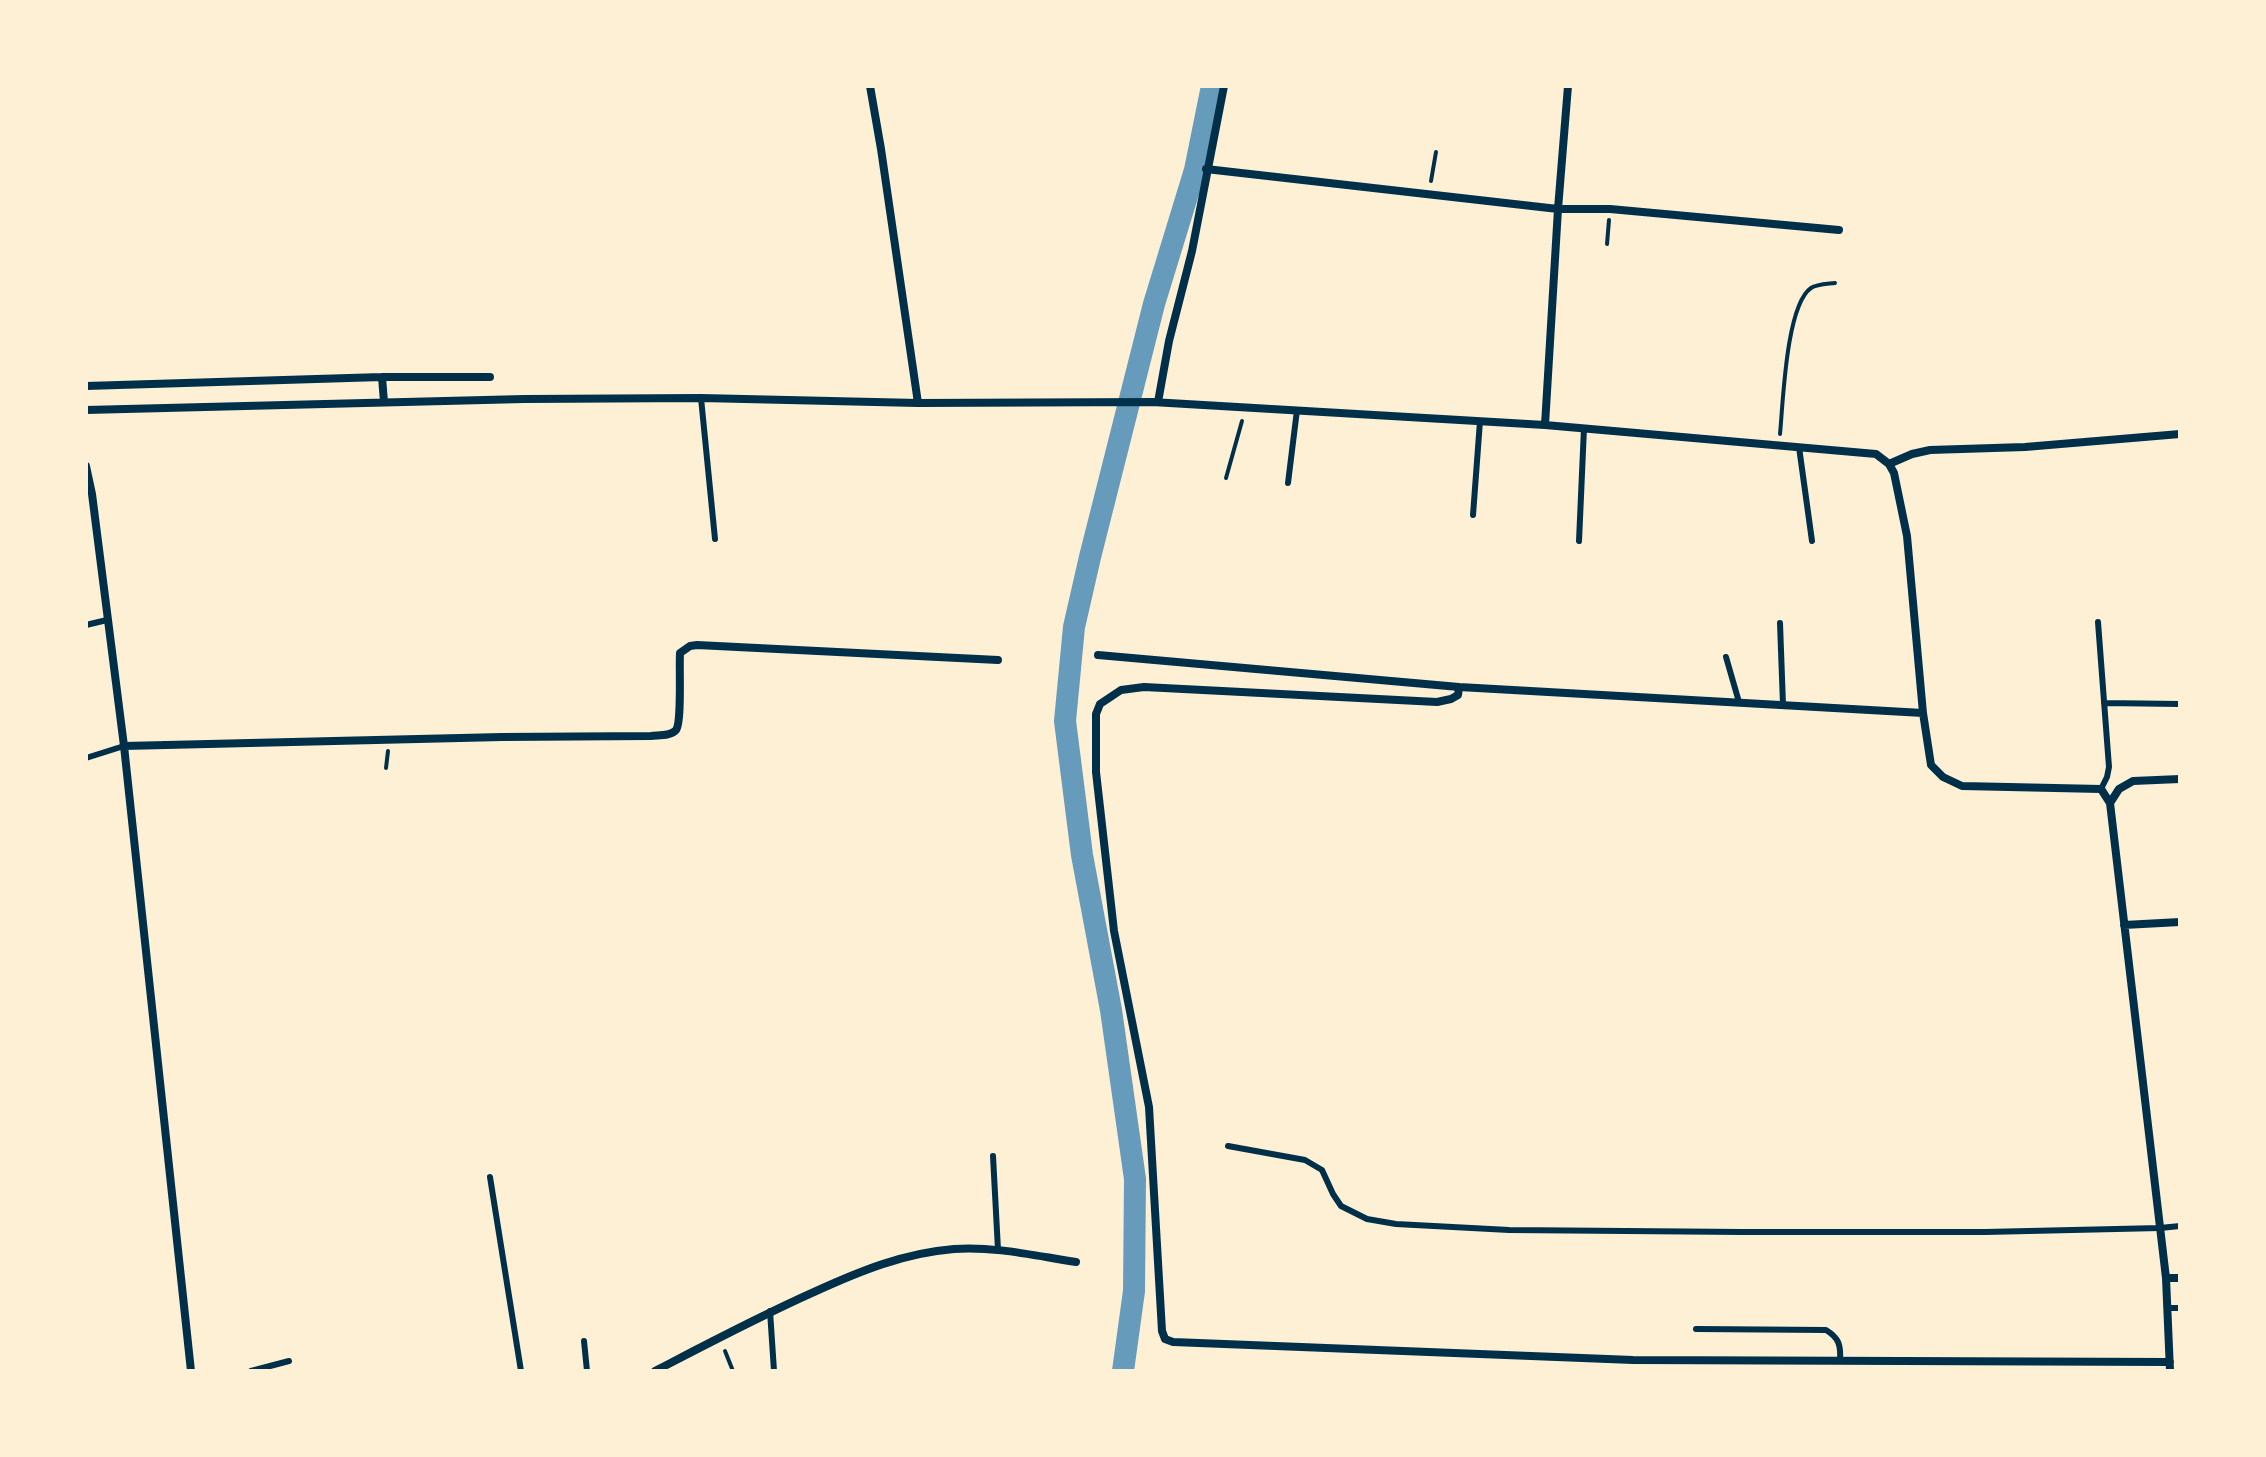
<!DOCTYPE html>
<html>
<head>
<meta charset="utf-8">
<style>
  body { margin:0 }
  #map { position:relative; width:2266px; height:1457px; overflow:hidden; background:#fdf0d5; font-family:"Space Grotesk",sans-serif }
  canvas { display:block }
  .frame { position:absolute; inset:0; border:88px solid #fdf0d5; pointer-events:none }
</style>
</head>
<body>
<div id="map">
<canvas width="2266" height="1457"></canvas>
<div class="frame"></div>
</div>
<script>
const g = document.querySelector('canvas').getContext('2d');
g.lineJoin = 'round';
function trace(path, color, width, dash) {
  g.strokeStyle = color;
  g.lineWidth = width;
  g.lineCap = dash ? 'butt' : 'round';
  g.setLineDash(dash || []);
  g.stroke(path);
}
const canal = new Path2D(`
  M1123 1371 1134 1291 1135 1179 1111 1010 1082 855 1065 721 1074 627 1090 557 1154 304 1195 170 1212 86`);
const path = new Path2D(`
  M1431 181 1436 152
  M1607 244 1609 220
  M1780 434C1783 404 1786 305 1811 288 1817 284 1828 284 1835 283
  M1226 478 1242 421
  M386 768 388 751
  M725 1351 733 1371`);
const service = new Path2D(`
  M701 398 715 539
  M1799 447 1812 541
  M1288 483 1297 410
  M1473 515 1480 421
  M1579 541 1584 428
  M2098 622 2109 767 2107 777 2101 789
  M1780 623 1783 705
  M86 625 107 620
  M1726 657 1739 702
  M2104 703 2180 704
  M86 758 124 746
  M1228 1146 1305 1160 1322 1170 1333 1194 1341 1206 1367 1219 1396 1224 1509 1230 1742 1232H1985L2160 1228 2180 1226
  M993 1156 998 1250
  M490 1177 521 1371
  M2167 1308H2180
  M770 1311 774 1371
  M1696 1329 1826 1330C1839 1338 1841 1345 1840 1361
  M584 1341 587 1371
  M251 1371 289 1361`);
const minor = new Path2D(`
  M870 86 881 149 918 403
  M1206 169 1558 209H1610L1839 230
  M382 377 384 402
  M86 386 382 377H490
  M1158 402 1169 341 1192 251 1224 86
  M86 410 524 399 701 398 918 403 1152 402 1545 425 1876 454 1889 464 1894 473 1907 536 1923 713 1931 765 1943 777 1962 786 2101 789 2110 803 2166 1278 2170 1371
  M1545 425 1558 209 1568 86
  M1889 464 1912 454 1930 450 2025 447 2180 434
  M86 466 92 494 124 746 191 1371
  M1098 655 1459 687 1923 713
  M1459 687 1458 695 1451 699 1437 702 1144 687 1121 690 1100 704 1096 714V772L1114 931 1149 1107 1162 1331 1165 1339 1173 1342 1633 1360 2170 1362
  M124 746 502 737 651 736C659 735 671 736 676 730 682 722 679 667 680 653L690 646 697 645 998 660
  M2110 803 2119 789 2133 781 2180 779
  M2124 925 2180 922
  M2166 1278H2180
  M655 1371C707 1344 760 1316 814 1292 860 1271 904 1253 954 1249 994 1246 1036 1256 1076 1262`);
trace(canal, '#669bbc', 22);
trace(path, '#003049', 4);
trace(service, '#003049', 6);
trace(minor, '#003049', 8);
</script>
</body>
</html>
